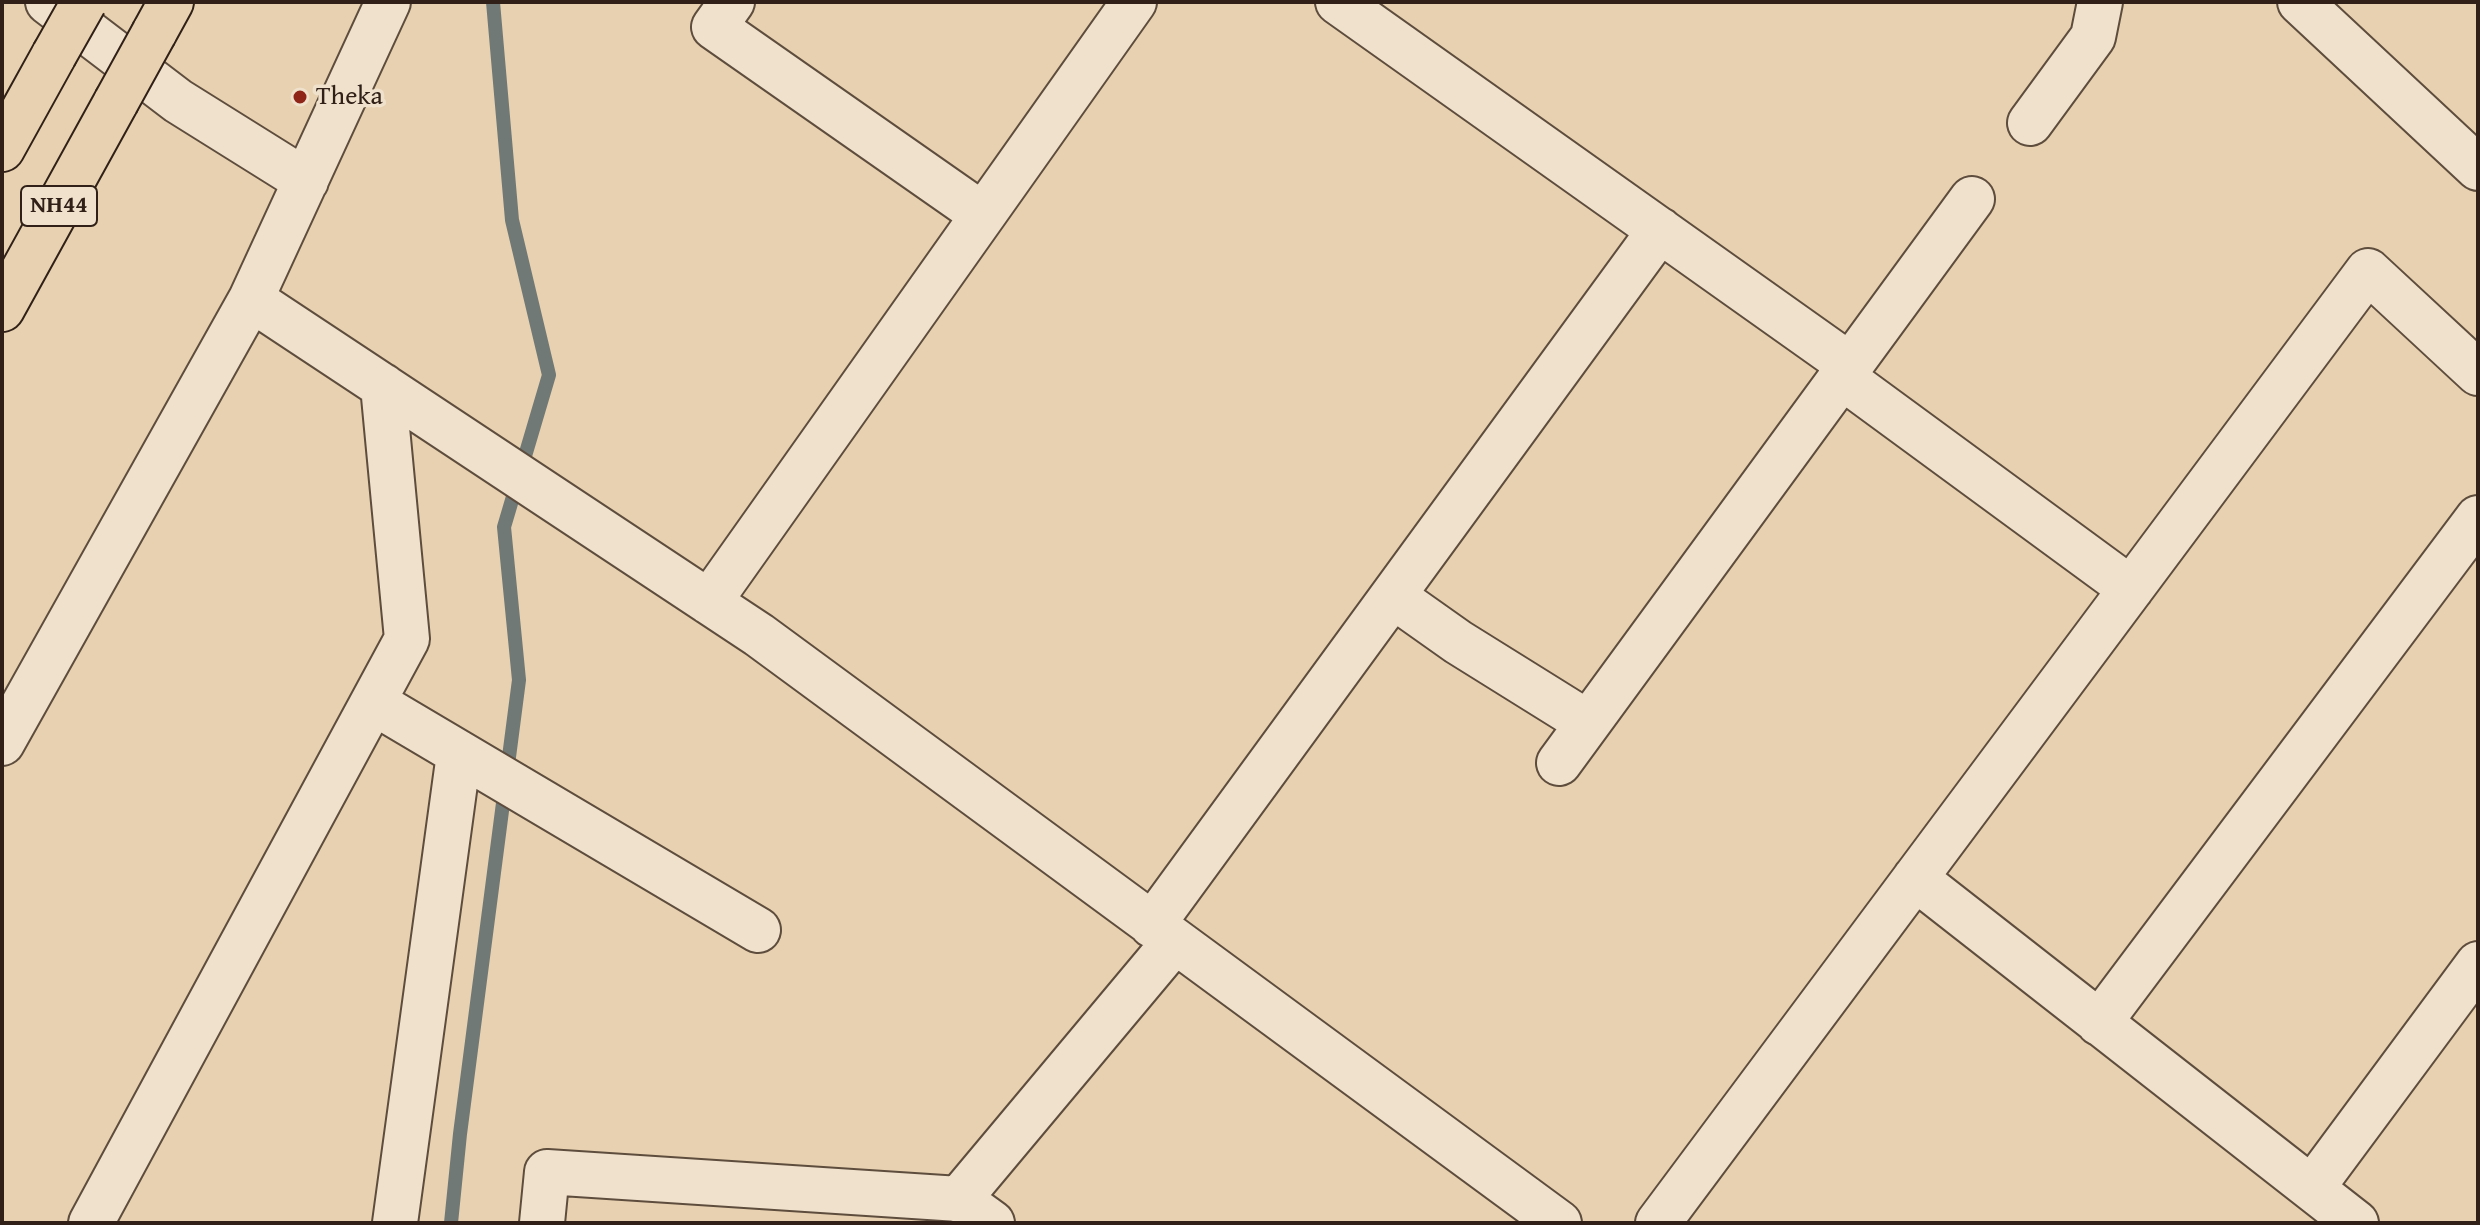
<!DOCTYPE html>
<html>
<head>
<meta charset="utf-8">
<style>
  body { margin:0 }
  #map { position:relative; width:2480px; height:1225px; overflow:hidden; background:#e7d1b0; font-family:"Gentium Book Plus",serif }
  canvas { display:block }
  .frame { position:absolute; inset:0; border:4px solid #302017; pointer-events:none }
</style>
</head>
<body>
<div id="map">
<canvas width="2480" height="1225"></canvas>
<div class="frame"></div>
</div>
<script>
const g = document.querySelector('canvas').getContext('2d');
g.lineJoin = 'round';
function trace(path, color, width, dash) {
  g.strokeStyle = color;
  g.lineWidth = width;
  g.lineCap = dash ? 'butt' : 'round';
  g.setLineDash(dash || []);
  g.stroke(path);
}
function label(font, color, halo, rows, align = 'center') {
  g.font = font + ' "Gentium Book Plus",serif';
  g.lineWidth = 7;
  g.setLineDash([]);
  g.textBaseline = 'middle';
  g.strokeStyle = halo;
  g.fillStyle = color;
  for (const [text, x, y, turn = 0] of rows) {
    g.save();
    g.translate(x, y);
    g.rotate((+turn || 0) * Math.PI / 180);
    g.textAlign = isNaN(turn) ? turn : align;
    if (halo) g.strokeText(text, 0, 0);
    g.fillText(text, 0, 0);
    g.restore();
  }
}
const stream = new Path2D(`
  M451 1223 460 1134 519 680 504 527 549 375 512 220 493 2`);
const minor = new Path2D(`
  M48 2 178 101 306 181
  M732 2 714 27 983 215
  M1338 2 1851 366
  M2300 2 2478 168
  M2030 123 2093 37 2100 2
  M251 299 759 635 1559 1223
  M1842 377 2131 589
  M1393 596 1458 642 1588 723
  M709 602 1134 2
  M373 702 758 930
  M2 743 251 299 388 2
  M1559 763 1972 199
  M1915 878 2356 1223
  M1152 925 1660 230
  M2099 1023 2478 518
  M2312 1188 2478 964
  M959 1199 992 1223
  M91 1223 407 639 383 386
  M395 1223 459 754
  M542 1223 547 1172 959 1199 1175 941
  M1658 1223 2368 271 2478 373`);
const highway = new Path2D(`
  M154 33 171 2
  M2 149 54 55
  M2 309 116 102`);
const highwayBridge = new Path2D(`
  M54 55 84 2
  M116 102 154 33`);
const markers = [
  [300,97,8,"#8f2418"]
];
const shields = [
  [59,206,76]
];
const shieldNames = [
  ["NH44",59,206]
];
const poiNames = [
  ["Theka",316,97]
];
trace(stream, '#707976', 14);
trace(minor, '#5e4c3d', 48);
trace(highway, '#302017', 48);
trace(minor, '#efe1cc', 44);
trace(highway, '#e7d1b0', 44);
trace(highwayBridge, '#302017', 48, []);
trace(highwayBridge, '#e7d1b0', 44);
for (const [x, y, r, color] of markers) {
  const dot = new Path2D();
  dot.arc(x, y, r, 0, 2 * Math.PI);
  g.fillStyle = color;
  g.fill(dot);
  trace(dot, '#efe1cc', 3);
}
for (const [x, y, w] of shields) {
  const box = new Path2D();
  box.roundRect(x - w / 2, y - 20, w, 40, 6);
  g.fillStyle = '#efe1cc';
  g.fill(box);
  trace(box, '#302017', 2);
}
label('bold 24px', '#302017', null, shieldNames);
label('26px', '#302017', '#efe1cc', poiNames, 'left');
</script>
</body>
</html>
